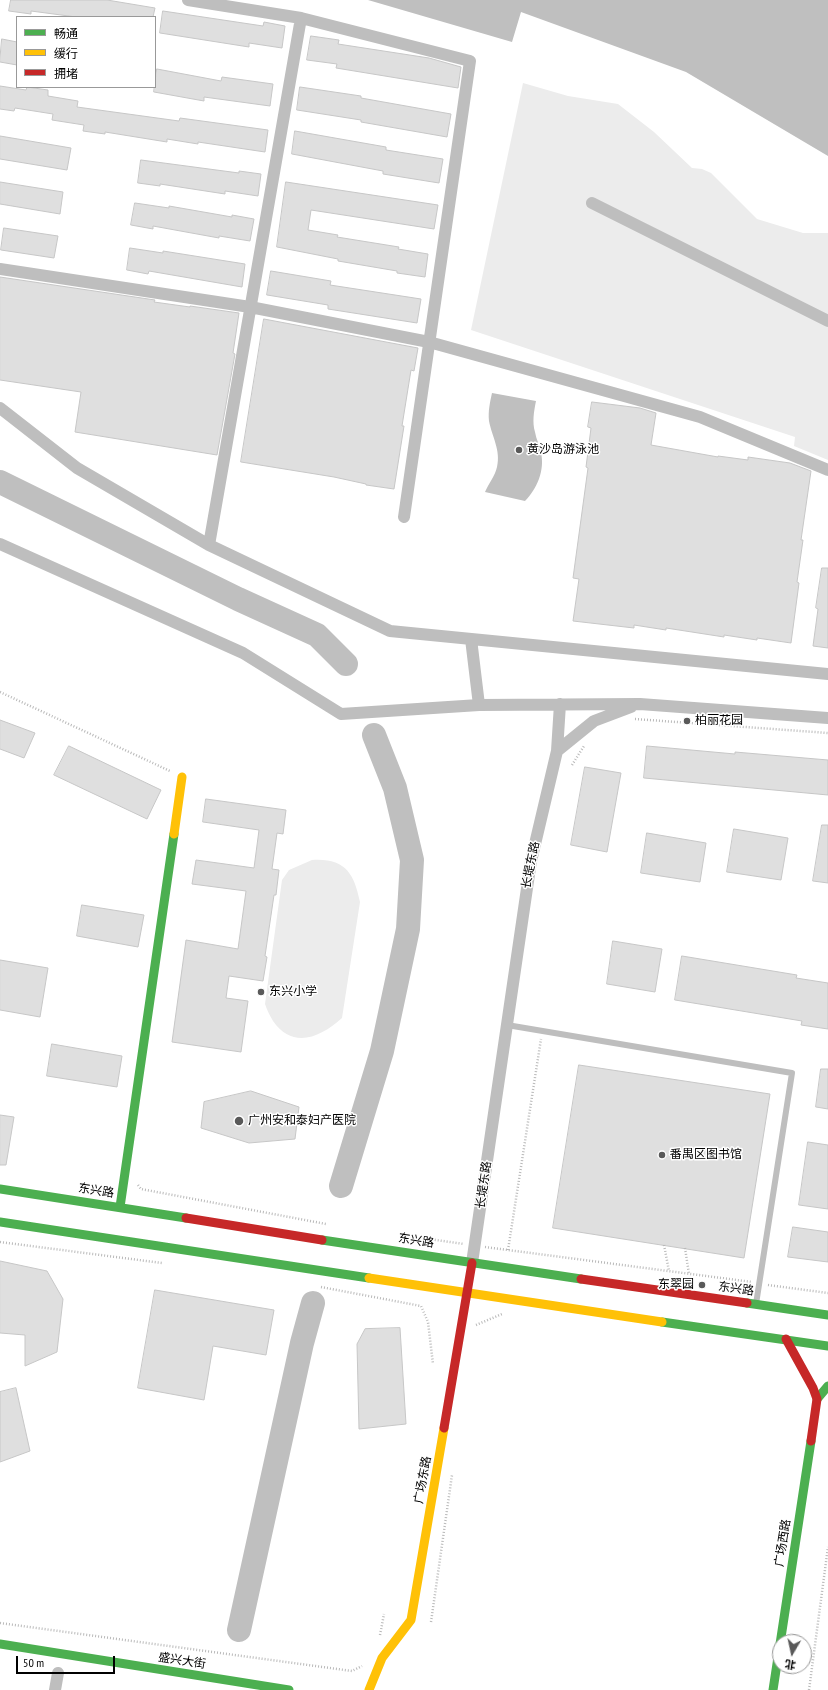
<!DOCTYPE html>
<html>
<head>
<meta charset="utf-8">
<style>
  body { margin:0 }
  #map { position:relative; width:828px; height:1690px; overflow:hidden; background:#fff; font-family:"PT Sans Narrow","Noto Sans SC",sans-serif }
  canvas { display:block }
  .legend { position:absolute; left:16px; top:16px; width:140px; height:72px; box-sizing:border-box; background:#fff; border:1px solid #999; margin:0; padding:5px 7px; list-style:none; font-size:12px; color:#000 }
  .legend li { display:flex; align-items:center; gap:8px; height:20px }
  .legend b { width:20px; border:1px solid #999 }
  .north { position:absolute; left:772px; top:1634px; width:40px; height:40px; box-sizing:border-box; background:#fff; border:1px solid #999; border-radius:50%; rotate:189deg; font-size:11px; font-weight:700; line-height:16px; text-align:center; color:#000 }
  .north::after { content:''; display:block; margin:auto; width:14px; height:18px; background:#595959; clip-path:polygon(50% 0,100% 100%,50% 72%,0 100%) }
  .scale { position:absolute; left:16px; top:1656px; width:99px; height:18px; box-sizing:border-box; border:2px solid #000; border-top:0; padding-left:5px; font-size:12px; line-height:14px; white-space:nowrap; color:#000; -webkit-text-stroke:3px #fff; paint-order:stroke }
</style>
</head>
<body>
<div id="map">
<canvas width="828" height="1690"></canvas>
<ul class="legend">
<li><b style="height:5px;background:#4caf50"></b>畅通</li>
<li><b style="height:5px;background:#ffc107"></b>缓行</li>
<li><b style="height:5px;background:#c62828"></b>拥堵</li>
</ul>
<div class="north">北</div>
<div class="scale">50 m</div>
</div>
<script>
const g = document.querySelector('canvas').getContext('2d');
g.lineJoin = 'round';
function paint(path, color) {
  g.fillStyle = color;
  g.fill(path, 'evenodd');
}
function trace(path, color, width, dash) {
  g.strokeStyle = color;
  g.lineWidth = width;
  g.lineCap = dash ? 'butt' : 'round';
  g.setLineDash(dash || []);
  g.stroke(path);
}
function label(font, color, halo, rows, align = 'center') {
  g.font = font + ' "PT Sans Narrow","Noto Sans SC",sans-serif';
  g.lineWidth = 3;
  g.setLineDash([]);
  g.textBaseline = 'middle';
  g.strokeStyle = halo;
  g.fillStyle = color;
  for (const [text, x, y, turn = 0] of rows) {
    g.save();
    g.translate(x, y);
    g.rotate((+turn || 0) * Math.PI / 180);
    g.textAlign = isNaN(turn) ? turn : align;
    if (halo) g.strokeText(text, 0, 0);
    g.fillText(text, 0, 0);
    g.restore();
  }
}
const green = new Path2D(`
  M523 83 568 96 618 104 654 132 692 168 702 169 711 173 757 219 803 233H828V460L794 446 795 437 471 330Z
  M312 860C345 858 354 873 360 902L342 1018C321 1037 293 1050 273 1021 270 1016 267 1010 265 1004L282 880 289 870Z`);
const water = new Path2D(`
  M368 0H828V156L686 72 521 12 512 42Z
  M492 393 536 401C534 411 532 422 535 432 536 439 540 446 541 453 545 470 537 489 525 501L485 492C489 483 495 476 497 467 501 450 492 437 489 421 488 411 490 402 492 393Z`);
const river = new Path2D(`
  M0 482 238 599 317 635 346 664
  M341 1186 382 1051 408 929 412 860 395 788 374 735
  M239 1630 302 1343 313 1303`);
const building = new Path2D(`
  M11 0H107L155 8 153 17H76L31 11V14L9 11Z
  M163 11 263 26 264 22 285 26 282 48 249 43V47L160 33Z
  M311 36 339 40 338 44 429 58 461 67 458 88 336 68 337 64 307 60Z
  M2 39 17 42V65L0 62Z
  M157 69 221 81 222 77 273 84 270 106 204 97V101L154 92Z
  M0 86 26 90 27 87 48 90V96L78 101 77 107 179 121 180 118 268 130 265 152 198 142V144L167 139V142L105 132V134L83 131 84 125 52 120 53 114 15 108 14 111 0 109Z
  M300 87 361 96V98L451 114 447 137 361 122V120L297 110Z
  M295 131 386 147V150L443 159 439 183 383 174V171L292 154Z
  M0 136 71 148 67 170 0 159Z
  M141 160 239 173V171L261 174 258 196 225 191V194L160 184V186L138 183Z
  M0 182 63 192 60 214 0 204Z
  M286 182 438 205 434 229 311 210 308 230 338 235 337 237 399 247 398 249 428 254 425 277 397 273V271L338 261V259L277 247Z
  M135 203 169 208V206L232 217V215L254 219 250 241 219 236V238L153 226V229L131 225Z
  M4 228 58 236 54 258 1 250Z
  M130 248 163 253V251L245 264 242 287 149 271 148 274 127 270Z
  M271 271 331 281 330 285 421 299 417 323 328 309V305L267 295Z
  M0 277 155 300 154 302 190 307V306L239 313 233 353 235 354 217 455 75 432 81 392 0 380Z
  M264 319 418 348 414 371 411 370 402 426H404L394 489 366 485V484L334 477 241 462Z
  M592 402 640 408 656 413 651 445 718 457V456L748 460V457L790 463 811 471 801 540H803L797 582 799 583 791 643 757 638V640L724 635V637L666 628V630L634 625V628L573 621 579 579 573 578 588 468 586 467 591 428 588 427Z
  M822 568H828V648L813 646 818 609 816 608Z
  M0 720 35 733 24 758 0 749Z
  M69 746 161 790 147 819 54 775Z
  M647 746 735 754V752L828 760V795L644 778Z
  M585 767 621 773 607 852 571 845Z
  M206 799 286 810 283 834 277 833 272 869 279 870 276 895H274L265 956 267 957 263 981 229 976 226 998 248 1001 241 1052 172 1042 186 940 238 949 246 891 192 884 196 860 254 868 259 830 203 822Z
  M822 825H828V883L813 881Z
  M734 829 788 838 781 880 727 872Z
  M647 833 706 843 700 882 641 873Z
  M82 905 144 915 138 947 77 936Z
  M613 941 662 949 655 992 607 984Z
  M682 956 797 975 796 978 828 983V1029L801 1025 802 1021 675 1000Z
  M0 960 48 968 40 1017 0 1010Z
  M52 1044 122 1056 117 1087 47 1076Z
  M579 1065 770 1094 744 1258 553 1228Z
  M821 1069H828V1109L816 1107Z
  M251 1091 299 1107 295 1139 249 1143 201 1128 204 1102Z
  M0 1115 14 1117 6 1165H0Z
  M808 1142 828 1145V1209L799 1205Z
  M793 1227 828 1232V1262L788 1257Z
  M0 1261 47 1271 63 1299 57 1352 25 1366V1335L0 1333Z
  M155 1290 274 1310 266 1355 213 1346 204 1400 138 1388Z
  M400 1328 406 1424 359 1429 357 1344 365 1329Z
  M16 1388 30 1451 0 1462V1392Z`);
const path = new Path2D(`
  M0 692 170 771
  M635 719 828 733
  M572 765 584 746
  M138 1185 141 1189 326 1224
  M408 1236 464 1244
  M0 1242 162 1263
  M664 1245 669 1271
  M485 1247 752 1282
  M685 1248 689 1274
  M508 1250 541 1039
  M768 1285 828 1293
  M321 1287 421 1306 428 1322 433 1364
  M476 1325 502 1314
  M431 1622 452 1475
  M0 1623 352 1671 362 1666
  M380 1635 384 1614
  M809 1690 828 1547`);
const lane = new Path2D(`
  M507 1025 792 1073 756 1304`);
const street = new Path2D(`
  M188 0 301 18 470 61 404 517
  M592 203 828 321
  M0 269 250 307 429 342 700 417 828 470
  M0 408 77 468 209 545 390 631 828 674
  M0 544 243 653 341 714 479 705 640 704 828 718
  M209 545 301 18
  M471 639 479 705
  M557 751 594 721 631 707
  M472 1263 531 861 557 751 560 704
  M55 1690 58 1673`);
const fast = new Path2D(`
  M0 1189 186 1218
  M120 1207 174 834
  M0 1222 369 1278
  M322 1240 581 1279
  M747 1303 828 1315
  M662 1322 828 1346
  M817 1399 828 1386
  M0 1644 289 1690
  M773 1690 811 1441`);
const slow = new Path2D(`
  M174 834 182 777
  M369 1278 662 1322
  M369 1690 382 1658 411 1620 444 1428`);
const jam = new Path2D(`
  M186 1218 322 1240
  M581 1279 747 1303
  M786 1339 813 1388 817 1399 811 1441
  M444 1428 472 1263`);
const markers = [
  [519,450,4,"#595959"],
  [687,721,4,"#595959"],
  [261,992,4,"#595959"],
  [239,1121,5,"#595959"],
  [662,1155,4,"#595959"],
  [702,1285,4,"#595959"]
];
const poiNames = [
  ["黄沙岛游泳池",527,450],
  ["柏丽花园",695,721],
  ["东兴小学",269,992],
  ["广州安和泰妇产医院",248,1121],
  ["番禺区图书馆",670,1155],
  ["东翠园",694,1285,"right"]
];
const streetNames = [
  ["长堤东路",531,865,-79],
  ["长堤东路",484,1185,-82],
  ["东兴路",96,1191,9],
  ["东兴路",416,1241,9],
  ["东兴路",736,1289,8],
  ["广场东路",423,1480,-80],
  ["广场西路",783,1543,-81],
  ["盛兴大街",182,1661,9]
];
paint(green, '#ececec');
paint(water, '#bfbfbf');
trace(river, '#bfbfbf', 24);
paint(building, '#dfdfdf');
trace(building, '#c7c7c7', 1);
trace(path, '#b9b9b9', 2.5, [1, 2]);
trace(lane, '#bebebe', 6);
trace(street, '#bebebe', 12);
trace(fast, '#4caf50', 9);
trace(slow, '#ffc107', 9);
trace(jam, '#c62828', 9);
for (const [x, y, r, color] of markers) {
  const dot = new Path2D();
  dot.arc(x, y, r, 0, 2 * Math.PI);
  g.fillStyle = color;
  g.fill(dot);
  trace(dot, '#fff', 1.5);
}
label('12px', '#000', '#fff', poiNames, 'left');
label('12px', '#000', '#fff', streetNames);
</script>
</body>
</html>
